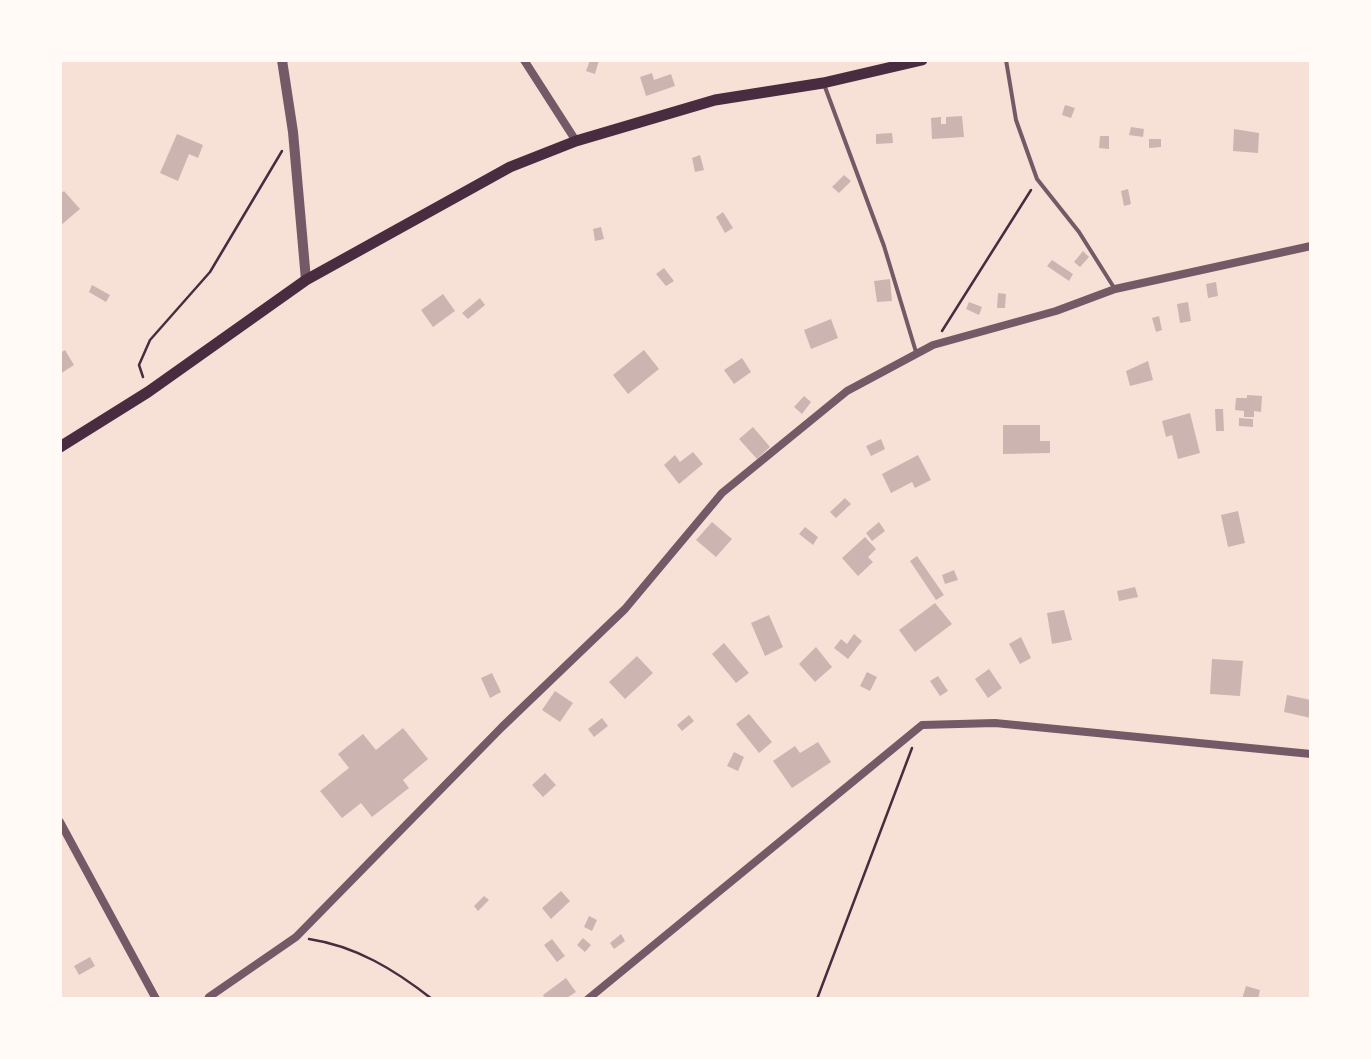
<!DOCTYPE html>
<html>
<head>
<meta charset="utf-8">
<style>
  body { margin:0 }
  #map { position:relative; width:1371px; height:1059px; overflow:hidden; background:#f7e1d7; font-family:"Roboto Serif",serif }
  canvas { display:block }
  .frame { position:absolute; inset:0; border:62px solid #fffaf5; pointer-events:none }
</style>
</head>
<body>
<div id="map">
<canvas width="1371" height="1059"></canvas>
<div class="frame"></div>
</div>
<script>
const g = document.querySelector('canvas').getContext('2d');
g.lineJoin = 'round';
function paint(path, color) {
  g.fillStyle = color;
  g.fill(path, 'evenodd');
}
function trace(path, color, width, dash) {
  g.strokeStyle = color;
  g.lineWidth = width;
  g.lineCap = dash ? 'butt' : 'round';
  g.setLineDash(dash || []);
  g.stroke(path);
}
const building = new Path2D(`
  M590 60H599L595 74 586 71Z
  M652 73 654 80 671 74 675 86 646 96 640 77Z
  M1065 105 1075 108 1071 118 1062 115Z
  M962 116 964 137 932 139 931 118 941 117V124H946V117Z
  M1131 127 1144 129 1143 137 1129 135Z
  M1234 129 1259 133 1258 153 1233 151Z
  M892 133 893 143 876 144V134Z
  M177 134 203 145 198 158 189 154 178 181 160 173Z
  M1100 136H1109V149L1099 148Z
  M1149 139H1161V147L1149 148Z
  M700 155 704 170 695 172 692 158Z
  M844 175 851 181 839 193 832 187Z
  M1128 189 1131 204 1124 206 1121 191Z
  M64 191 80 209 60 226V194Z
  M723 212 733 228 725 233 716 217Z
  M601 227 604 239 595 241 593 229Z
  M1083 251 1089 257 1080 267 1074 262Z
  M1052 260 1073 274 1069 281 1047 266Z
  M664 268 674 281 666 286 656 274Z
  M890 279 892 301 877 302 874 281Z
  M1216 282 1218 296 1208 298 1206 284Z
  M92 285 110 295 106 302 89 292Z
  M998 293 1006 294 1005 308H997Z
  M443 294 455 311 433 327 421 310Z
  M480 298 485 305 468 319 462 313Z
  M969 302 982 307 979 315 966 309Z
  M1188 302 1191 321 1180 323 1177 304Z
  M1159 316 1162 330 1156 332 1152 318Z
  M831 319 838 338 811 349 804 330Z
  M65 350 74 365 60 374V353Z
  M644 350 659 369 628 394 613 375Z
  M742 358 751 372 734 384 724 370Z
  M1148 361 1153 380 1130 386 1126 371Z
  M1247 395 1262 396 1261 412 1254 411V417H1244V411L1235 410 1236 398H1247Z
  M804 396 811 402 802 414 794 407Z
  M1215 409H1223L1224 431H1216Z
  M1190 413 1200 453 1178 459 1172 435 1166 437 1162 421Z
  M1239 418 1253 419V427L1239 426Z
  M1003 425H1040V441H1050V453L1003 454Z
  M753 427 770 447 757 459 739 439Z
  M881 439 885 449 871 456 866 446Z
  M693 452 703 464 679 484 664 465 675 455 680 462Z
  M918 455 931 480 915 488 912 482 891 493 882 474Z
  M845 498 851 504 836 518 830 512Z
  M1238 511 1245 543 1228 547 1221 515Z
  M712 522 732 539 716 557 696 540Z
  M879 522 885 531 872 541 866 533Z
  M805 527 818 537 813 545 799 534Z
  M865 537 876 549 868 557 873 562 858 576 842 558Z
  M917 556 944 595 936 600 910 561Z
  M954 570 958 580 945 584 942 575Z
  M1135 587 1138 597 1119 601 1117 591Z
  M935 603 952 624 915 652 899 630Z
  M1064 610 1072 640 1052 644 1047 613Z
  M769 615 783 647 765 656 751 623Z
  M854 634 862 641 848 659 834 648 841 639 847 644Z
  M1021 637 1031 658 1020 664 1009 644Z
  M724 643 749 673 736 683 712 654Z
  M816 647 832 667 815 682 799 664Z
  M637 656 653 673 625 699 609 682Z
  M1212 659 1243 661 1240 696 1210 694Z
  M989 669 1002 688 988 698 975 679Z
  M867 672 877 677 870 691 860 686Z
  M492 673 501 692 490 698 481 678Z
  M938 676 948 691 940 696 930 681Z
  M555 691 573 703 560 722 542 710Z
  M1287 695 1311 700V718L1284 712Z
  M749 714 772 742 759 753 736 724Z
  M689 715 694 721 682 731 677 725Z
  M602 718 608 726 594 737 588 729Z
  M403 728 428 759 403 780 409 788 372 817 361 803 342 818 320 791 349 768 338 754 363 734 376 750Z
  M818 742 831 762 792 788 773 761 795 746 800 753Z
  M734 752 744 757 738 771 727 766Z
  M545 773 556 785 543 797 532 785Z
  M561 891 570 901 551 919 542 908Z
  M484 896 489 900 478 911 474 906Z
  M589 916 597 920 592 931 584 927Z
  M621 934 625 941 614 949 610 943Z
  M583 938 591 945 585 952 577 945Z
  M552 939 565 956 557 962 544 945Z
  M90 957 95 966 79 975 74 966Z
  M566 978 576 992 565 999H545L543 995Z
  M1246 986 1260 990 1258 999H1242Z`);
const path = new Path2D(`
  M942 331 1031 190
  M143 377 139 365 150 340 210 272 282 151
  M309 939C356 946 395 970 432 999
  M817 999 912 748`);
const service = new Path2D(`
  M1006 60 1016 120 1037 179 1079 232 1113 286
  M825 87 884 246 916 352`);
const minor = new Path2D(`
  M524 60 576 141
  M60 822 156 999
  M209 997 296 937 502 727 625 609 722 493 847 391 933 345 1056 311 1115 289 1311 246
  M588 999 922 725 995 723 1311 754`);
const tertiary = new Path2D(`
  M282 60 293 132 306 280`);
const secondary = new Path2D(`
  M60 447 148 392 306 280 510 167 576 141 715 100 823 83 922 60`);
paint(building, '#ccb4b1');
trace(path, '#4a2c40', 2.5);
trace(service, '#755966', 4);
trace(minor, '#755966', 8);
trace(tertiary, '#755966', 10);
trace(secondary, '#4a2c40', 11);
</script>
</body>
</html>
